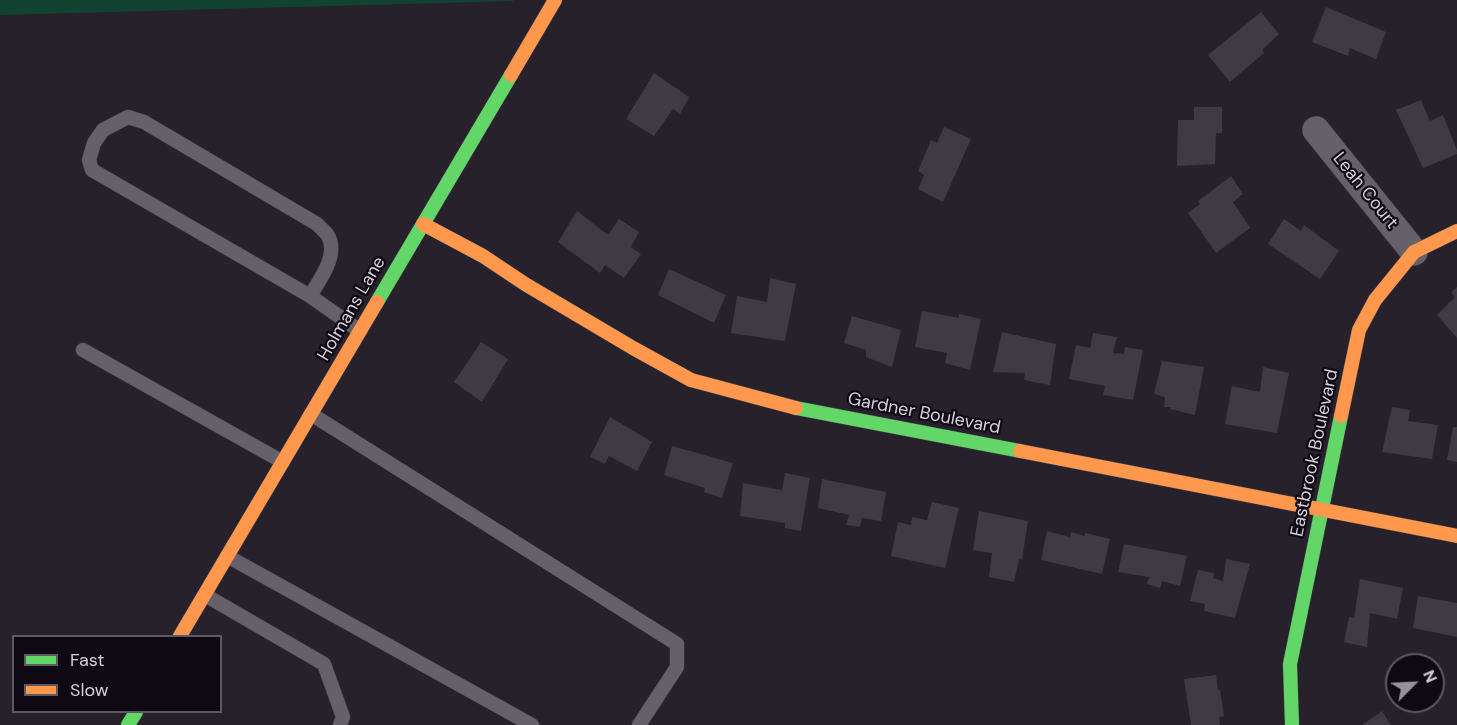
<!DOCTYPE html>
<html>
<head>
<meta charset="utf-8">
<style>
  body { margin:0 }
  #map { position:relative; width:1457px; height:725px; overflow:hidden; background:#27212c; font-family:"DM Sans",sans-serif }
  canvas { display:block }
  .legend { position:absolute; left:12px; top:635px; width:210px; height:78px; box-sizing:border-box; background:#0e0912; border:2px solid #5e5863; margin:0; padding:8px 10px; list-style:none; font-size:18px; color:#d5cedc }
  .legend li { display:flex; align-items:center; gap:12px; height:30px }
  .legend b { width:30px; border:2px solid #5e5863 }
  .north { position:absolute; left:1385px; top:653px; width:60px; height:60px; box-sizing:border-box; background:#0e0912; border:2px solid #5e5863; border-radius:50%; rotate:66deg; font-size:16px; font-weight:700; line-height:24px; text-align:center; color:#d5cedc }
  .north::after { content:''; display:block; margin:auto; width:21px; height:27px; background:#98919e; clip-path:polygon(50% 0,100% 100%,50% 72%,0 100%) }
</style>
</head>
<body>
<div id="map">
<canvas width="1457" height="725"></canvas>
<ul class="legend">
<li><b style="height:8px;background:#63d668"></b>Fast</li>
<li><b style="height:8px;background:#ff974d"></b>Slow</li>
</ul>
<div class="north">N</div>
</div>
<script>
const g = document.querySelector('canvas').getContext('2d');
g.lineJoin = 'round';
function paint(path, color) {
  g.fillStyle = color;
  g.fill(path, 'evenodd');
}
function trace(path, color, width, dash) {
  g.strokeStyle = color;
  g.lineWidth = width;
  g.lineCap = dash ? 'butt' : 'round';
  g.setLineDash(dash || []);
  g.stroke(path);
}
function label(font, color, halo, rows, align = 'center') {
  g.font = font + ' "DM Sans",sans-serif';
  g.lineWidth = 4.5;
  g.setLineDash([]);
  g.textBaseline = 'middle';
  g.strokeStyle = halo;
  g.fillStyle = color;
  for (const [text, x, y, turn = 0] of rows) {
    g.save();
    g.translate(x, y);
    g.rotate((+turn || 0) * Math.PI / 180);
    g.textAlign = isNaN(turn) ? turn : align;
    if (halo) g.strokeText(text, 0, 0);
    g.fillText(text, 0, 0);
    g.restore();
  }
}
const green = new Path2D(`
  M0 0H514L513 1 0 15Z`);
const building = new Path2D(`
  M1326 7 1386 32 1376 59 1350 48 1348 56 1312 42Z
  M1261 12 1279 34 1262 50 1264 53 1230 82 1208 55Z
  M654 73 689 97 680 114 673 109 654 136 626 119Z
  M1421 100 1430 121 1443 115 1457 150V154L1423 168 1396 110Z
  M1194 107H1222V133H1216L1215 164 1177 166 1178 120H1194Z
  M944 127 971 139 943 202 918 189 924 175 918 171 931 140 937 143Z
  M1231 176 1243 194 1233 202 1250 228 1216 253 1188 213 1200 204 1198 201Z
  M577 211 608 235 619 219 639 232 631 247 641 254 624 278 605 265 600 273 558 242Z
  M1284 219 1301 231 1304 225 1339 251 1320 279 1268 244Z
  M669 269 726 295 714 323 658 295Z
  M770 278 796 284 785 341 731 333 737 296 767 302Z
  M1457 287V338L1437 315 1455 297 1451 292Z
  M922 311 959 318V314L981 319 970 370 945 363 947 353 915 347Z
  M852 316 901 330 892 367 866 357V350L844 343Z
  M1002 332 1056 344 1050 385 1024 380 1025 373 993 372Z
  M1093 333 1117 337 1113 353 1124 354 1125 347 1143 350 1133 400 1103 395 1105 386 1069 379 1076 345 1090 348Z
  M481 342 508 359 482 402 454 382Z
  M1162 361 1204 367 1195 415 1170 409 1171 407H1164L1165 397 1154 394Z
  M1263 367 1289 373 1277 433 1225 424 1232 386 1260 392Z
  M1392 407 1410 410 1408 421 1438 425 1432 459 1382 452Z
  M610 417 652 442 637 471 609 456 605 464 590 457Z
  M1453 427H1457V462L1447 460Z
  M672 446 733 463 722 498 704 492 705 488 664 475Z
  M785 473 810 478 801 531 785 528V523L740 516 743 483 782 490Z
  M822 479 886 492 881 521 862 518 860 527 846 525 849 515 818 508Z
  M932 502 959 508 945 568 891 556 898 522 911 525 912 517 927 520Z
  M979 511 1028 521 1022 560 1019 559 1014 582 989 577 992 553 973 550Z
  M1047 531 1070 537 1071 532 1085 536V533L1110 539 1102 574 1041 560Z
  M1124 544 1187 556 1180 586 1162 581 1160 588 1147 584 1149 577 1118 572Z
  M1226 559 1250 564 1235 618 1204 611 1205 604 1190 601 1198 570 1214 573 1213 578 1223 581Z
  M1360 579 1403 588 1397 619 1370 613 1367 647 1344 642 1349 617 1354 618Z
  M1418 596 1457 603V637L1413 628Z
  M1216 675 1218 690H1220L1224 716 1219 717 1220 725H1191L1184 679Z
  M1382 711 1391 725H1362Z`);
const lane = new Path2D(`
  M310 296C320 279 340 254 327 234 324 231 320 227 317 224L144 122 128 117 103 130 94 143 89 160 92 170 310 296 360 331
  M83 350 283 462
  M311 414 677 644V667L639 725
  M227 556 532 725
  M205 595 324 664 343 717 340 725`);
const street = new Path2D(`
  M1316 130 1414 252`);
const fast = new Path2D(`
  M377 302 511 75
  M796 408 1020 451
  M128 725 136 712
  M1292 725 1290 664 1341 416`);
const slow = new Path2D(`
  M511 75 555 0
  M423 224 483 256 525 284 633 348 691 380 796 408
  M1341 416 1359 330 1375 300 1414 252 1457 231
  M1020 451 1457 536
  M180 636 377 302`);
const streetNames = [
  ["Leah Court",1365,191,51],
  ["Holmans Lane",352,309,-60],
  ["Gardner Boulevard",924,414,11],
  ["Eastbrook Boulevard",1315,453,-78]
];
paint(green, '#124332');
paint(building, '#403a43');
trace(lane, '#433e48', 15);
trace(street, '#433e48', 28);
trace(fast, '#433e48', 15);
trace(slow, '#433e48', 15);
trace(lane, '#656069', 14);
trace(street, '#656069', 27);
trace(fast, '#63d668', 14);
trace(slow, '#ff974d', 14);
label('18px', '#d5cedc', '#0e0912', streetNames);
</script>
</body>
</html>
